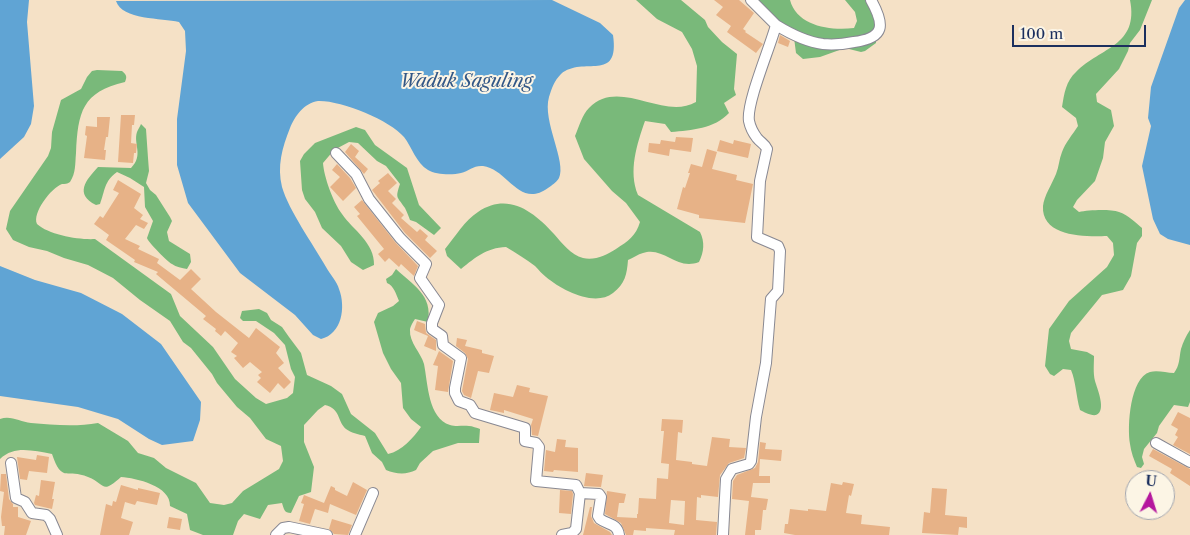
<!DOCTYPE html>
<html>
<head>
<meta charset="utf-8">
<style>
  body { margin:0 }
  #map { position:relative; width:1190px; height:535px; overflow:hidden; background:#f5e1c6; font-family:"Libre Caslon Text",serif }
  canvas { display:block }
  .north { position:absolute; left:1125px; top:470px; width:50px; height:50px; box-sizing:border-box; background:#fcf5e5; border:1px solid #a2a6af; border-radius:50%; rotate:5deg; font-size:14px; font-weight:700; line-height:20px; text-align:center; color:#1b2f5e }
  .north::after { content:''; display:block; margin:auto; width:18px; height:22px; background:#b5179e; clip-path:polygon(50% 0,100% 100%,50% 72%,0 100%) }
  .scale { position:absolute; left:1012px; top:25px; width:134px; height:22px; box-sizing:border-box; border:2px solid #1b2f5e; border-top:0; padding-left:6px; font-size:15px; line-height:18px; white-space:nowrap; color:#1b2f5e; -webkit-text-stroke:4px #fcf5e5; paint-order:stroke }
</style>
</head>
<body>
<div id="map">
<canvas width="1190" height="535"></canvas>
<div class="north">U</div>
<div class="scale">100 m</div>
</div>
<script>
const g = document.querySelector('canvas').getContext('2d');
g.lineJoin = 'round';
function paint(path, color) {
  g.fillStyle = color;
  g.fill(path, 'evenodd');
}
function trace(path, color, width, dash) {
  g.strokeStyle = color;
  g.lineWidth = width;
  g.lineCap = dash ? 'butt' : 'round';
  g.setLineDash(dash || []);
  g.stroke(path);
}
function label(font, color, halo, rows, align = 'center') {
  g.font = font + ' "Libre Caslon Text",serif';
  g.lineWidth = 4;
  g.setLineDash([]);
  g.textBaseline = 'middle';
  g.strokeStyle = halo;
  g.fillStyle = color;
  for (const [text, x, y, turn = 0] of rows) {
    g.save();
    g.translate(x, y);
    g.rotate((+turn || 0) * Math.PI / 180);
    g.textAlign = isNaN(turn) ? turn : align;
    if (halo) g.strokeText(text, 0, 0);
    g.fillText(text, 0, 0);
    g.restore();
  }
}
const forest = new Path2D(`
  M636 0H681L705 20 708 27 722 42 737 54 734 89 736 95 724 103 729 113C714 129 692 130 671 132L665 124 645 121C637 144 628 171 638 195L700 232C705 242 704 252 699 262 676 271 664 246 643 253 638 254 633 258 628 260 627 274 625 284 613 293 595 307 563 291 546 277 542 274 539 270 535 266 526 259 516 253 506 247 486 248 476 257 461 269L447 256 445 249C455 237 465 220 478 212 508 192 533 211 554 234 562 243 571 255 583 258 594 261 607 255 616 249 628 241 636 236 640 222L626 203 612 191 584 159 575 136C579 127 582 115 589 108 619 77 663 121 696 102L697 66 692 49 682 32 657 19Z
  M745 0H790C797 26 830 31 854 28L857 21 855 12 845 0H866L876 24V43L865 51 861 52 845 48 820 57 803 59 796 53 793 30 770 25Z
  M1130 0H1152L1140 30 1130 43 1128 51 1119 69 1096 94 1097 102 1111 110 1114 126 1105 142 1103 158 1095 181 1077 200 1073 207 1079 212C1089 210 1110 209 1119 212 1128 215 1136 223 1142 228V236L1137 243 1131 276 1123 290 1102 295 1071 333 1069 341 1071 349 1087 352 1094 356C1094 364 1093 373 1095 381 1097 388 1107 411 1096 415 1091 416 1084 412 1080 410 1076 396 1076 382 1071 370L1063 369 1054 376 1050 374 1045 366 1049 329 1069 301 1107 267 1114 255 1113 243 1107 236C1086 237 1041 237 1043 206 1044 196 1052 184 1056 174 1059 167 1059 159 1062 152 1065 143 1073 134 1078 126L1076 118 1062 107C1064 94 1066 81 1076 72 1101 47 1139 46 1130 0Z
  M97 70 122 71C127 75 127 77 125 82 82 92 78 112 76 153 75 164 76 173 70 182 67 184 65 184 62 184 51 188 32 213 37 224 49 235 79 240 95 239L171 294 180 316 213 347 235 379 256 398 266 404 287 398 293 393 295 377 291 369 285 345 274 333 256 321H243L240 318 242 311 259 309 267 313 271 320 282 327 289 337 301 353 307 375 331 386 342 394 351 414 375 433 388 454C402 451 413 438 421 427L411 419 403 408 401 383 391 369 383 353 374 322 378 313 393 306 399 301C396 294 394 286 387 283L386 279 392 275 396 269C413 285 433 295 428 322L415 319C413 322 410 327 410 330 409 342 421 353 424 364 428 384 428 418 450 425 457 427 462 425 469 426 472 426 477 428 480 429L479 443H458L433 451 420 463 416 470C406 475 396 474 386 470L382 462 372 453 365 436C358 434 351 433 346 429 337 421 341 409 325 405L318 410 304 425V442L314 467 311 492 299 496 291 513C284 513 284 509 282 503L268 505 260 519 244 514 238 521 233 535H203L190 530 187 514 170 506C171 486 136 478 121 477 101 495 106 484 88 477 67 468 62 484 52 454 33 451 15 445 0 459V419C11 415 20 422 31 423 52 425 77 427 98 423L128 441 138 453 154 458 166 468 196 483 210 503 224 505 232 503 243 491 279 469 283 461 281 446 266 439 250 418 237 407 217 383 212 374 191 348 183 342 170 321 140 300 113 278 88 265 64 258 47 251 29 247 13 240 6 229 10 211 48 156 51 148 52 132 61 100 81 89 87 77 92 71Z
  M141 124 146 129 148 158 149 171 146 183 150 190 156 195 170 217 172 221 167 232 169 241 190 254 191 262 187 269C182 268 176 267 172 264 168 262 148 242 147 238L153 221 145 207 144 187 130 178 117 172C104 181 105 191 100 204L96 205C74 194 86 180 98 167L131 168C144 155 133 144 137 132 138 129 140 127 141 124Z
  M356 127 365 130 375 145 407 168 419 205 441 228 434 235 416 222 410 220C409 217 407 212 405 208 397 196 395 199 400 184L386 166 377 161 358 143 349 142 334 150 323 163C324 177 333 202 342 214 353 230 375 243 374 265L363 270 351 262 341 246 322 228 315 212 305 199 302 190 300 161 304 154 315 143Z
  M1190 330V402L1188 407 1174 405 1159 426 1157 433 1144 449 1142 457 1144 464 1141 468 1137 467C1134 460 1131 452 1130 444 1127 426 1130 378 1150 372 1158 370 1166 373 1174 373 1180 365 1179 358 1181 349 1183 342 1186 336 1190 330Z`);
const water = new Path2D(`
  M0 0H29L27 22 34 106 31 124 24 137 0 159Z
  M552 0 600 23 613 35C620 84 583 55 561 74 554 81 552 88 549 97 542 121 567 162 559 178 556 183 552 185 548 188 519 209 508 169 483 166 474 165 469 171 461 173 453 175 436 175 428 170 416 163 412 147 404 137 390 120 340 100 318 101 304 103 295 116 290 128 282 148 277 166 282 187 289 211 313 244 326 267 330 274 337 282 339 289 346 307 342 334 321 339L313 335 295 315 240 273 188 203 177 165V119L186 51 185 31 179 22C162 18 122 20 116 1Z
  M1185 0H1190V245L1168 239 1160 234 1153 219 1142 166 1151 126 1148 118 1151 87 1179 8Z
  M0 266 35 280 81 293 122 314 161 344 201 402 200 420 193 441 162 445 149 439 118 419 78 407 0 396Z`);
const building = new Path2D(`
  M714 0H739L754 13 743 29 746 31 745 32 763 44 756 53 727 32 731 26 716 15 723 7Z
  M780 35 790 41 788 47 778 43Z
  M121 115H135L134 125H132L131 143 137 144 136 153H134L133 163 118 162Z
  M97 117H110L108 137H106L104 150H106L105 160 84 158 87 136 85 135 86 126 97 127Z
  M676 137 693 138 691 152 670 149 669 156 648 152 649 143 660 144 661 140 675 142Z
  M720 140 733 144 734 140 751 144 748 158 717 151Z
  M351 144 359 151 355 157 368 169 364 174 345 152Z
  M707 149 717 152 712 169 737 175 736 180 753 184 745 223 699 218V215L677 209 683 187 685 188 690 173H688L691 164 702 167Z
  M337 164 350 178 356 188 343 201 330 187 340 177 332 170Z
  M388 173 397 183 388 191 396 199 392 203 404 215 401 218 417 232 420 229 428 236 425 240 437 251 430 258 405 233 372 190 380 183 378 181Z
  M118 180 141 194 134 208 143 215 140 219 148 223 144 229 136 225 125 239 140 246 138 249 159 259 157 263 180 280 191 269 201 279 191 289 216 312 249 338 256 328 280 347 276 353 284 363 278 368 291 382 284 389 278 383 270 393 257 382 261 378 258 375 262 372 250 362 243 368 234 358 237 356 231 352 238 343 225 331 221 336 215 331 216 329 203 319 206 316 156 274 158 272 134 262 135 260 106 240 109 235 94 224 100 216 103 218 119 193 113 190Z
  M362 200 395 242 418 266 414 276 401 264 399 267 389 258 385 262 378 254 384 249 357 216 360 214 354 207Z
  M417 321 425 324 426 333 436 340V351L424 346 428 336 414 330Z
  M457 338 467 340 465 346 482 350V353L494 356 489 373 478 371 471 398 464 395 462 391 468 359 465 353 456 346Z
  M439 351 453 361 448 392 435 390 438 366 433 365Z
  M517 385 530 388 529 392 548 396 538 436 532 435 531 425 533 419 504 410V413L490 410 494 393 513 397Z
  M1178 412 1190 418V454L1173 445 1178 437 1175 435 1178 429 1171 425Z
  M662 419 683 420 682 433 678 432 676 460 692 462V464L707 466 712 437 730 439 729 447 746 448 744 458 729 463 720 475 718 497 701 495V498L697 497 696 520 717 522 716 535H674L675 530 646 528V531L634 530 633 535H626L621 523 605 514 607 491 626 494 624 503H619L617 517 637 518V514H638L639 498 656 499 657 478 668 479 669 464 661 463 664 431H661ZM671 500 685 501 684 525 669 523Z
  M557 439 566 440 565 447 578 448V472L554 470 553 472 544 471 546 450 555 452Z
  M760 442 766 443 765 449 782 450 781 461 760 459 759 476H770V483H753L751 497 768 499 766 510H763L761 530H755V535H745L749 501 732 499 733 481 737 475 755 468 758 462Z
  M1153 449 1190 469V486L1170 473 1172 469 1149 456Z
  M37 455 49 457 47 473 29 471 27 480 20 479 17 457 36 460Z
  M586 473 603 475 601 487 584 486Z
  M1 474H6L9 499 13 504V507H18V517L31 521 26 535H4L5 526H2L1 517 4 492 0 491Z
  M41 480 55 482 52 499H54L52 509 35 505 34 503 36 495 39 496Z
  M353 482 367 490 356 515 330 504 328 513 315 509 310 524 299 521 304 504 301 503 304 495 324 503 331 486 335 488V490L347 496Z
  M843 482 854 484 851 496 849 495 846 513 862 515 861 524 890 527 889 535H795L784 533 785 524H788L790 509 808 511V509L826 511 831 483 842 485Z
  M121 485 138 490V488L160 493 157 505 137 501 135 505 125 502 121 518 133 522 129 535H100L106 504 112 506 113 501 116 502Z
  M932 488 947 489 945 515 967 517V528L959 527 958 535 922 533 924 512 930 513Z
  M560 490 572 491 573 494 571 514 559 513Z
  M590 507H592L591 516 594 523 610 532 612 535H583Z
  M169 517 182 519 180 530 167 528Z
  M332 519 352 525 348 535 334 534 329 529Z`);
const street = new Path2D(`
  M776 25C789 33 807 42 823 44 833 45 844 44 854 42 885 38 885 25 871 0
  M336 153 356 174 369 199 400 238 426 264 420 278 439 305 432 323V329L442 336 443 345 461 358 455 388V393L459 401 470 405 475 413 525 428V441L536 443 539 447 536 481 576 485 580 493
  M1156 443 1190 462
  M11 463 16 498 25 502 32 513 46 515 50 519 57 535
  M276 535 283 528 289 527 327 535
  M355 535 373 493
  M562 535 572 533 576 529 580 493 599 494 601 497 598 516 600 519C608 525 617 523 619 535
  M723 535 726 479 732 469 749 464 751 461 756 417 766 363 771 299 778 291 780 251 778 246 757 237 760 181 767 149C765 144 761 143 757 138 754 134 750 126 749 121 746 103 771 45 776 25L751 0`);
const waterNames = [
  ["Waduk Saguling",466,82]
];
paint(forest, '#79b97a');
paint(water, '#60a4d4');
paint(building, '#e7b287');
trace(street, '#888892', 12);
trace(street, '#fff', 10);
label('italic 18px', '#335887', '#fcf5e5', waterNames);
</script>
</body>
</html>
